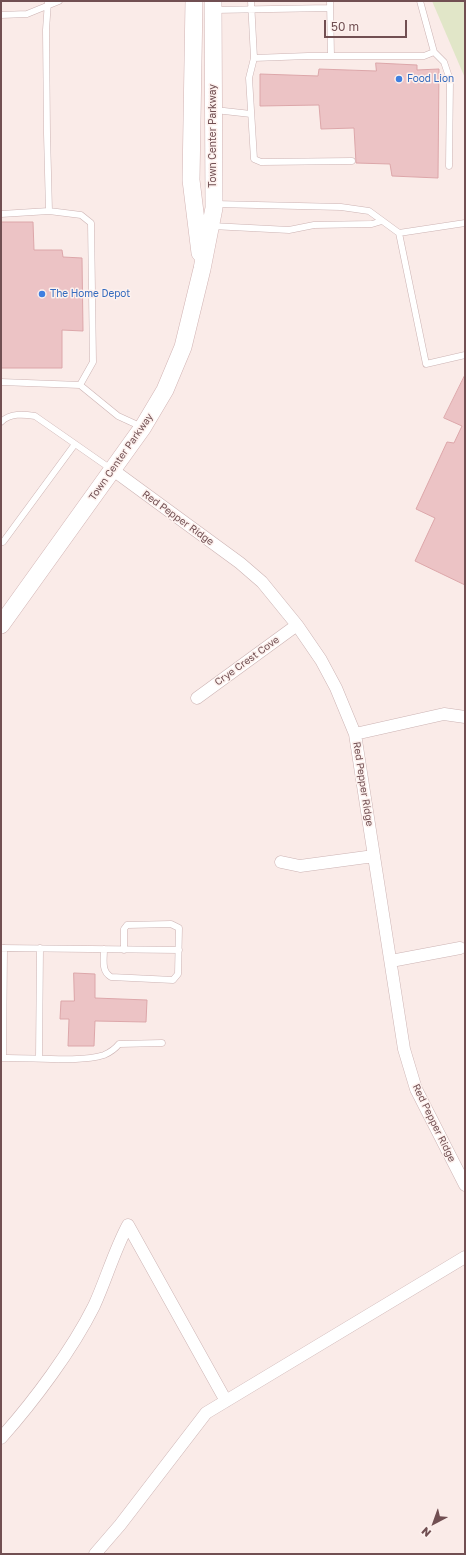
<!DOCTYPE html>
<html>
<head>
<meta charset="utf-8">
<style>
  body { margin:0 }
  #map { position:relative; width:466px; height:1555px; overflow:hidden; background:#faebe8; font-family:"Golos Text",sans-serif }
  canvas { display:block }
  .frame { position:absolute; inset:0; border:2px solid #714f52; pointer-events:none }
  .north { position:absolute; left:414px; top:1503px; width:40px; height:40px; -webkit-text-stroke:3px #fdf1ee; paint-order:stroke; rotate:221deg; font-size:11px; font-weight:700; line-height:16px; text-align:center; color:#714f52 }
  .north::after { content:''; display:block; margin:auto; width:14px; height:18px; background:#714f52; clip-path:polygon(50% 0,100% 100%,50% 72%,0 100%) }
  .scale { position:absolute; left:324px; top:20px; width:83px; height:18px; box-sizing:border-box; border:2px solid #714f52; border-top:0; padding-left:5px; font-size:12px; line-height:14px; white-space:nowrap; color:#714f52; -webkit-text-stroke:3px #fdf1ee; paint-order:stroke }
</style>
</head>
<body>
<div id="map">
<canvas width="466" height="1555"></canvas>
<div class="frame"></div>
<div class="north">N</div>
<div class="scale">50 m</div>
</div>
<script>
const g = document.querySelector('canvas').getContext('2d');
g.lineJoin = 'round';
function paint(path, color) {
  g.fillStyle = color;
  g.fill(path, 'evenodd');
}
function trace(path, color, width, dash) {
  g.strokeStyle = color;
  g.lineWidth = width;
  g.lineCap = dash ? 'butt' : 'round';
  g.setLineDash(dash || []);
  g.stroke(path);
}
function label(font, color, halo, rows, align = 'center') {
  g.font = font + ' "Golos Text",sans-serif';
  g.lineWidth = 3;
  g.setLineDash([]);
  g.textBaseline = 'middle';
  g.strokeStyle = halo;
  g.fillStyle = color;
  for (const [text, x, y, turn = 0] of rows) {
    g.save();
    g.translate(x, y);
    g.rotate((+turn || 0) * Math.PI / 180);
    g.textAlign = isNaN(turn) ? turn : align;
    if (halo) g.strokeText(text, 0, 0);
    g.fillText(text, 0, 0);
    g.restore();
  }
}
const green = new Path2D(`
  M432 1H465V78Z`);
const building = new Path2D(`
  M376 63 417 65V70L439 69 438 178 392 176 390 164 356 163 354 128 321 129 319 105 260 106V74L318 76 319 69 376 71Z
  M1 222H33L34 250H62L63 257 82 258 83 331 62 330V368H1Z
  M465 375V585L415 561 435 518 416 509 447 442 454 443 462 426 444 418Z
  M74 973 95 974V998L147 1000 146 1022 95 1021 94 1046H68L69 1019H60L61 1001H74Z`);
const lane = new Path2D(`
  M48 1 46 30 47 134 49 211
  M251 1 254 58
  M330 1 331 56
  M420 1 434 52 444 62 450 80 449 166
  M214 10 330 8
  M1 15 27 14 59 1
  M215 110 251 114
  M352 161 261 162 254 159 249 78 254 58 308 56H424L434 52
  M215 204 341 207 369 211 399 233 426 364 465 355
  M1 214 49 211 81 215 91 223 93 362 80 385
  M212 226 289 230 314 225 372 224 382 221
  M399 233 465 223
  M1 382 80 385 118 416 142 427
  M1 422C10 413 23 414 35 416L111 469
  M1 542H3L75 444
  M1 948 179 950
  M104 949C104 960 101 971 111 977L173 980 178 974 179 928 171 924 127 925 124 929V950
  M1 1058C29 1057 80 1063 104 1055 111 1052 115 1049 119 1044L162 1043
  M3 1058 4 948
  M39 1058 40 948`);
const street = new Path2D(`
  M113 470 240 563 262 582 297 625 321 660 336 688 355 734 404 1049 416 1089 465 1185
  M197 698 297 625
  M355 734 444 714 465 717
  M281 862 300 866 374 856
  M391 961 460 948
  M1 1438C34 1401 72 1350 94 1306 106 1280 114 1251 128 1225L226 1401
  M95 1554 120 1525 206 1413 465 1257`);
const secondary = new Path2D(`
  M194 1 191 180 200 253
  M1 625 143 427 165 390 183 347 202 269 214 208 213 1`);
const markers = [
  [399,79,4,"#3f7fe0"],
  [42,294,4,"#3f7fe0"]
];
const shopNames = [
  ["Food Lion",407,79],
  ["The Home Depot",50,294]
];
const streetNames = [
  ["Town Center Parkway",213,136,-90],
  ["Town Center Parkway",121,457,-55],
  ["Red Pepper Ridge",178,518,36],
  ["Crye Crest Cove",247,661,-36],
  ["Red Pepper Ridge",363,784,81],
  ["Red Pepper Ridge",434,1123,64]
];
paint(green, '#e1e6c8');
paint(building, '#ecc3c5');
trace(building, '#dca6a9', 1);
trace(lane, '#ccb3b3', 7);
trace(street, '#ccb3b3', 13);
trace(secondary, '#d1b3b3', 18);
trace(lane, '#fff', 6);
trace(street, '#fff', 12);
trace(secondary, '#fff', 17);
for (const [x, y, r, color] of markers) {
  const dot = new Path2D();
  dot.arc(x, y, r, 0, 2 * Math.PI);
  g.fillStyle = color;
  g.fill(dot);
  trace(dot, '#fdf1ee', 1.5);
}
label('10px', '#366cbe', '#fdf1ee', shopNames, 'left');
label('10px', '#714f52', '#fdf1ee', streetNames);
</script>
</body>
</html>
